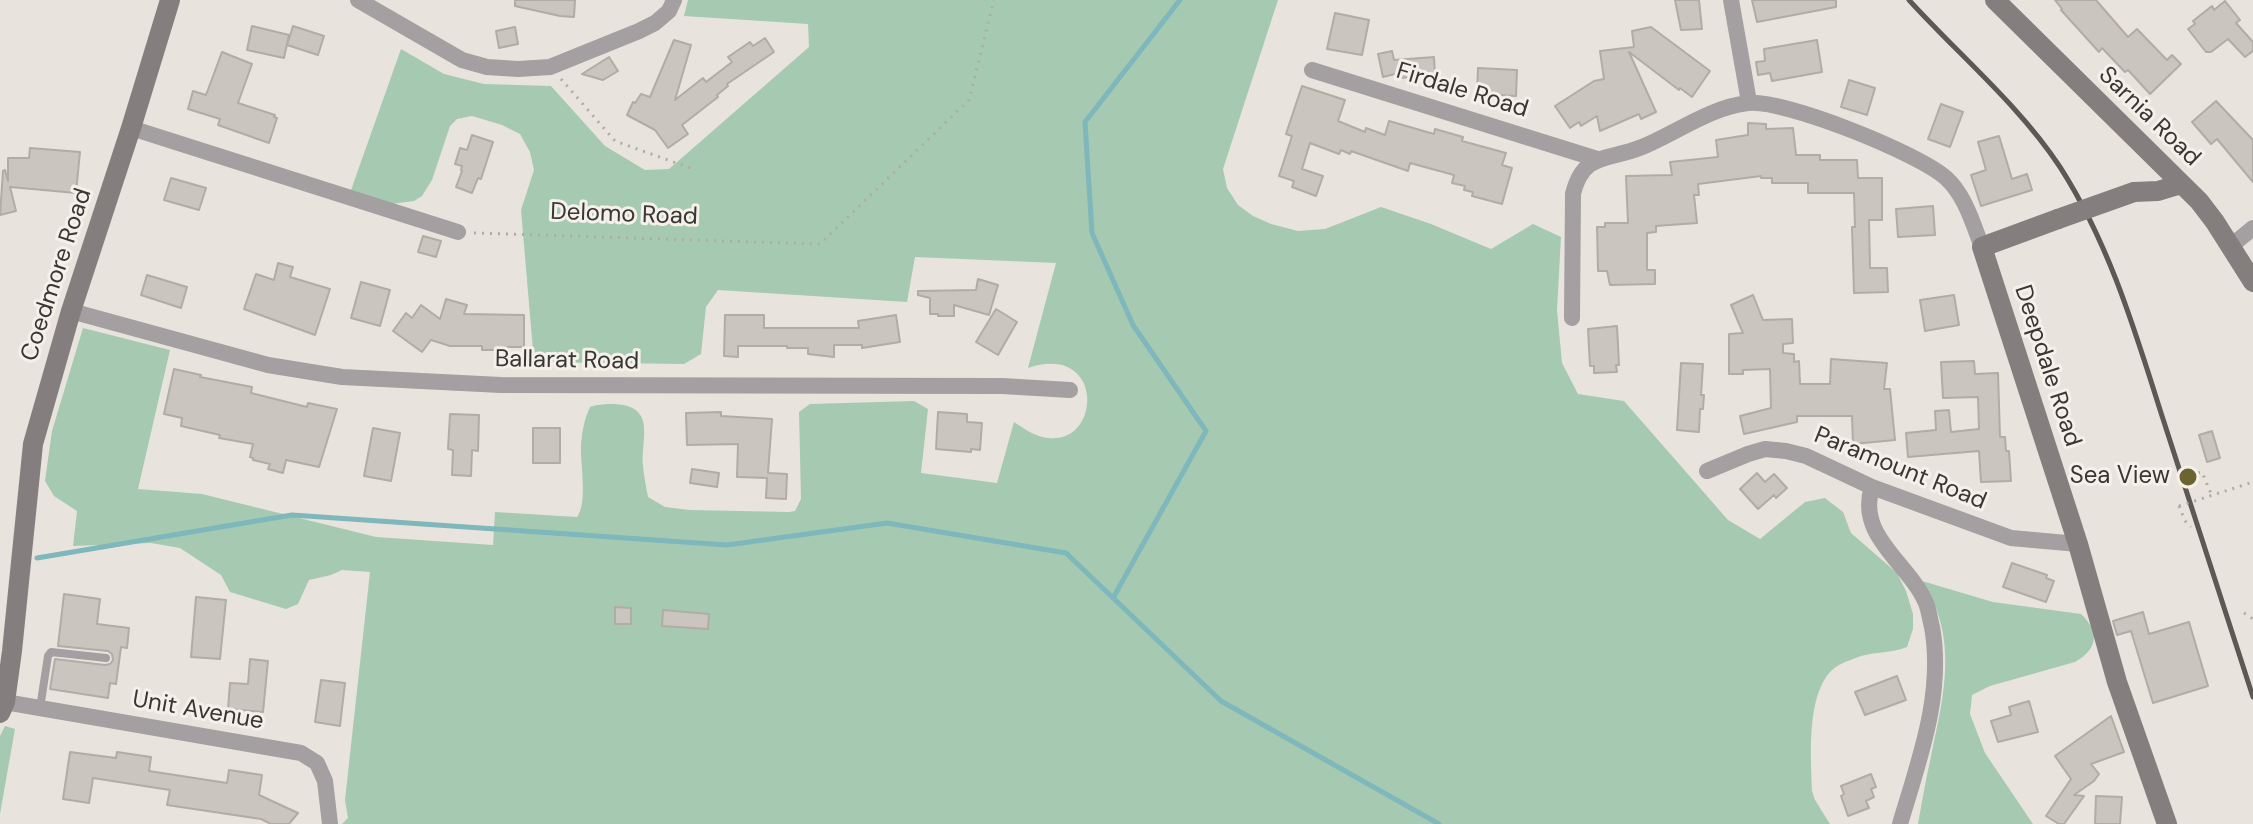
<!DOCTYPE html>
<html>
<head>
<meta charset="utf-8">
<style>
  body { margin:0 }
  canvas { display:block; background:#e8e3dc }
</style>
</head>
<body>
<canvas width="2253" height="824"></canvas>
<script>
const g = document.querySelector('canvas').getContext('2d');
g.lineJoin = 'round';
function paint(path, color) {
  g.fillStyle = color;
  g.fill(path, 'evenodd');
}
function trace(path, color, width, dash) {
  g.strokeStyle = color;
  g.lineWidth = width;
  g.lineCap = dash ? 'butt' : 'round';
  g.setLineDash(dash || []);
  g.stroke(path);
}
function label(font, color, halo, rows, align = 'center') {
  g.font = font + ' "DM Sans",sans-serif';
  g.lineWidth = 6;
  g.setLineDash([]);
  g.textBaseline = 'middle';
  g.strokeStyle = halo;
  g.fillStyle = color;
  for (const [text, x, y, turn = 0] of rows) {
    g.save();
    g.translate(x, y);
    g.rotate((+turn || 0) * Math.PI / 180);
    g.textAlign = isNaN(turn) ? turn : align;
    if (halo) g.strokeText(text, 0, 0);
    g.fillText(text, 0, 0);
    g.restore();
  }
}
const green = new Path2D(`
  M688 0H1278L1223 169 1227 188 1238 205 1253 216 1271 224 1298 231 1325 229 1381 207 1431 224 1491 249 1533 224 1561 237 1557 310 1562 363 1578 394 1624 401 1728 520 1760 539 1805 502 1825 498 1843 512 1851 533 1897 573 1906 591 1913 614V629L1907 647C1890 654 1870 651 1853 659 1845 662 1837 665 1831 671 1806 697 1811 758 1812 791L1815 800 1830 824H342L348 818 345 800 370 572 342 570 331 575 309 580 298 604 286 609 230 592 221 575 180 548 151 543 73 546 77 511 54 496 45 481 52 431 83 328 170 350 138 489 202 494 376 537 493 545 495 512 577 517C588 503 580 464 581 445 582 432 584 420 590 407 598 404 606 404 614 404 657 406 641 438 643 466 644 476 646 487 648 497L665 507 690 510 789 512 795 511 801 499 799 412 810 404 914 401 928 409 921 473 997 483 1014 422C1025 429 1035 437 1048 438 1102 445 1105 342 1028 368L1056 263 915 257 907 302 718 290 706 307 701 354 684 364 534 362 521 210 534 170 530 152 520 134 502 125 472 116 457 119 450 126 432 180 422 196 414 201 391 204 351 190 401 49 444 74 484 84 551 86 605 146 645 170 669 169 809 47 808 24 684 16Z
  M1922 581 1993 602 2081 614C2100 632 2098 649 2075 662L1990 686 1972 695 1970 714 1985 753 2033 824H1918C1922 801 1926 779 1931 756 1944 695 1959 637 1922 581Z
  M5 726 15 729 0 814V736Z`);
const stream = new Path2D(`
  M37 558 292 515 727 545 887 523 1066 553 1221 701 1439 824
  M1113 598 1206 431 1133 325 1092 233 1085 122 1180 0`);
const building = new Path2D(`
  M515 0H575L574 17 560 16 515 6Z
  M1675 0H1699L1702 29 1681 30Z
  M1752 0H1836V7L1757 22Z
  M2055 0H2096L2128 37 2137 29 2167 60 2172 55 2181 64 2150 94 2128 70 2125 72 2102 48 2099 52 2061 10 2062 9Z
  M2225 1 2240 20 2236 23 2253 42V51L2245 57 2228 39 2211 52H2206L2188 29 2195 24 2193 21 2212 6 2214 10Z
  M1335 13 1369 20 1362 55 1327 49Z
  M252 26 289 35 284 58 247 50Z
  M293 26 324 36 318 55 287 45Z
  M515 27 518 44 499 48 496 31Z
  M1651 27 1710 71 1692 97 1680 88 1679 90 1629 52 1656 112 1641 119 1639 114 1600 131 1597 116 1581 126 1579 122 1570 128 1555 106 1594 81 1604 79 1600 51 1634 47 1632 31Z
  M765 38 774 52 727 84 728 86 717 95 718 97 682 125 688 134 668 148 655 130 627 115 633 102 635 103 641 94 650 97 674 40 691 45 675 100 703 78 706 82 732 62 728 57 750 42 753 46Z
  M1817 40 1822 72 1772 81 1770 73 1758 75 1756 62 1765 61 1764 49Z
  M1392 51 1394 60 1434 57 1435 75 1400 78 1399 73 1383 77 1378 54Z
  M222 52 252 64 238 103 275 115 274 117 277 118 269 143 218 125 220 119 188 109 193 91 206 95Z
  M609 57 618 71 603 80 582 74Z
  M1478 68 1517 70 1516 96 1477 94Z
  M1849 80 1875 88 1867 115 1841 107Z
  M1302 86 1345 100 1338 121 1365 132 1366 128 1385 135 1389 121 1434 134 1435 129 1463 137 1462 141 1506 153 1502 165 1512 168 1502 204 1472 196 1473 192 1464 190 1465 186 1452 183 1454 175 1410 163 1408 171 1351 151 1350 154 1341 150 1339 154 1310 143 1302 169 1323 176 1316 196 1292 187 1294 181 1279 176 1292 136 1286 134Z
  M2216 101 2253 140V182L2217 139 2211 144 2192 122Z
  M1941 104 1963 112 1950 147 1928 139Z
  M1748 123 1766 124V129L1793 128 1796 155H1820V160H1857L1858 178H1882V220H1869L1870 268H1887L1888 292 1854 293 1852 227H1855L1854 193H1808V183H1772V178H1761V176L1698 184 1699 195H1694L1697 223 1656 226V232L1647 233V270H1655V284L1610 285 1607 271H1598L1597 227H1605V223H1628L1626 176 1672 175 1670 162 1718 157 1716 140 1748 135Z
  M472 135 493 142 481 179 478 178 472 193 456 187 462 171 461 170 462 166 455 164 460 148 467 150Z
  M1999 136 2012 179 2027 174 2032 190 1981 206 1971 175 1986 170 1978 142Z
  M30 148 80 152 76 193 10 187 16 211 0 215 3 171 5 170 8 181V158H29Z
  M171 178 206 188 199 210 164 200Z
  M1933 206 1935 235 1898 237 1896 209Z
  M423 236 441 241 436 257 418 252Z
  M278 263 293 267 290 277 330 289 315 335 244 309 256 274 274 280Z
  M147 275 187 287 181 308 141 295Z
  M978 279 998 285 989 315 954 305V316H938V314H930V298L918 295V291L976 290Z
  M361 282 390 290 380 326 351 318Z
  M1753 295 1763 320 1792 319 1793 343 1783 344V353L1794 354V362L1799 361 1800 384H1830L1831 359 1887 363 1884 389H1890L1895 440 1853 444 1852 416H1797V422L1744 434 1740 416 1771 408 1770 369 1743 370V374H1729V334L1743 333 1731 305Z
  M1954 295 1959 325 1925 331 1920 300Z
  M446 299 467 305 464 314 524 315V347H501V350H482V346H450L431 340 422 352 393 331 406 313 412 318 421 305 440 319Z
  M996 309 1017 322 998 355 976 342Z
  M725 315H764V328H859L858 321 896 315 900 342 862 348V345H834V357L808 354V348H787V346H738V357L724 356Z
  M1617 326 1619 365H1616L1617 372 1594 373V366H1590L1588 329Z
  M1974 361 1975 374 1998 373 2000 437H2005L2006 451H2009L2011 481 1981 482 1979 451 1908 457 1906 433 1936 430 1935 411 1949 410 1951 432 1979 429 1978 397 1943 398 1941 362Z
  M1681 363 1703 364 1701 395H1704L1703 409H1700L1699 432 1677 430Z
  M174 369 201 375 200 377 252 387 251 393 307 407 308 403 337 409 319 467 286 460 283 473 268 469 270 464 253 460V458L250 457 253 444 219 438 220 435 181 426 182 418 164 414Z
  M721 412V416L772 419 768 473 787 474 786 499 766 498 767 478 737 477 738 444 687 445 686 413Z
  M938 412 967 414V422L982 423 980 450 971 449V452L936 449Z
  M450 414 479 415 478 451 472 450 471 476 452 475 453 450 448 449Z
  M373 428 400 433 391 481 364 476Z
  M533 428H560V463H533Z
  M2212 431 2220 458 2207 462 2199 435Z
  M692 469 719 473 717 487 690 483Z
  M1757 473 1765 482 1774 474 1787 488 1776 498 1774 495 1758 509 1740 489Z
  M2012 563 2047 575 2046 578 2054 581 2046 602 2003 587Z
  M64 594 100 599 97 624 129 628 127 648 121 647 116 684 110 683 108 698 50 689 55 659 105 665 110 664 113 660 112 654 108 651 58 646Z
  M196 597 226 600 220 659 191 657Z
  M615 607 631 608V624H615Z
  M663 610 709 614 708 629 662 626Z
  M2143 612 2149 634 2189 622 2208 686 2153 703 2131 631 2117 635 2113 621Z
  M250 659 268 661 263 712 228 709 230 683 248 684Z
  M1897 676 1906 700 1865 715 1855 692Z
  M321 680 345 683 340 726 315 722Z
  M2029 701 2038 732 1998 742 1991 721 2011 715 2009 707Z
  M2111 716 2124 752 2091 764 2099 774 2094 781 2074 795 2084 796 2064 824H2059L2046 816 2071 779 2055 756Z
  M70 752 116 758 117 752 151 757 149 771 227 783 229 770 262 775 259 795 298 813 289 824H271L261 819 167 805 170 790 93 778 89 803 63 799Z
  M1871 774 1876 787 1871 789 1874 797 1866 801 1869 808 1848 816 1841 796 1844 794 1841 786Z
  M2096 796 2122 797 2120 824H2095Z`);
const path = new Path2D(`
  M561 79 615 141 693 169
  M474 233 820 244 969 100 994 0
  M2198 473 2202 472 2212 496
  M2179 506 2185 521 2191 527
  M2244 613 2253 619`);
const lane = new Path2D(`
  M40 708 48 656 51 652 106 658`);
const street = new Path2D(`
  M358 0 462 60 487 67 518 69 550 67 639 31 655 23 669 11 674 0
  M1731 0 1749 102
  M1312 70 1597 159
  M131 128 458 232
  M2231 246 2253 228
  M71 311 268 365 342 377 501 385 1002 386 1070 390
  M1572 318 1573 194C1583 152 1608 161 1642 147 1676 133 1711 107 1748 103 1784 99 1918 153 1946 178 1965 195 1973 224 1982 247
  M1707 471 1748 454 1765 449 1786 451 1806 456 1872 487 2011 538 2078 544
  M1872 487C1856 536 1909 563 1926 603 1929 610 1930 620 1932 627 1944 694 1919 760 1900 824
  M5 702 301 753 317 763 325 781 330 824`);
const secondary = new Path2D(`
  M1995 0 2199 201 2215 222 2253 282
  M2134 192 2158 191 2181 184
  M2058 219 1982 247 2078 544 2117 682 2167 824
  M0 713 5 702 12 651 33 444 71 311 131 128 170 0`);
const rail = new Path2D(`
  M1909 0C1959 55 2019 105 2060 167 2110 245 2135 331 2163 419 2193 512 2223 604 2253 697`);
const pathBridge = new Path2D(`
  M2179 506 2253 482`);
const secondaryBridge = new Path2D(`
  M2058 219 2134 192`);
const markers = [
  [2188,477,10,"#6b6430"]
];
const streetNames = [
  ["Firdale Road",1462,91,17],
  ["Sarnia Road",2149,117,44],
  ["Delomo Road",624,215,2],
  ["Coedmore Road",57,275,-72],
  ["Ballarat Road",567,361,1],
  ["Deepdale Road",2047,366,72],
  ["Paramount Road",1900,469,22],
  ["Unit Avenue",198,711,10]
];
const poiNames = [
  ["Sea View",2170,477]
];
paint(green, '#a6cab1');
trace(stream, '#7eb7bc', 5);
paint(building, '#cac5be');
trace(building, '#b1aca5', 2);
trace(path, '#afaba5', 3, [2, 6]);
trace(lane, '#a49fa0', 8);
trace(street, '#a49fa0', 16);
trace(secondary, '#847e7f', 20);
trace(rail, '#5c5955', 5);
trace(pathBridge, '#afaba5', 3, [2, 6]);
trace(secondaryBridge, '#847e7f', 20);
for (const [x, y, r, color] of markers) {
  const dot = new Path2D();
  dot.arc(x, y, r, 0, 2 * Math.PI);
  g.fillStyle = color;
  g.fill(dot);
  trace(dot, '#f5f0e9', 3);
}
label('24px', '#393734', '#f5f0e9', streetNames);
label('24px', '#393734', '#f5f0e9', poiNames, 'right');
</script>
</body>
</html>
